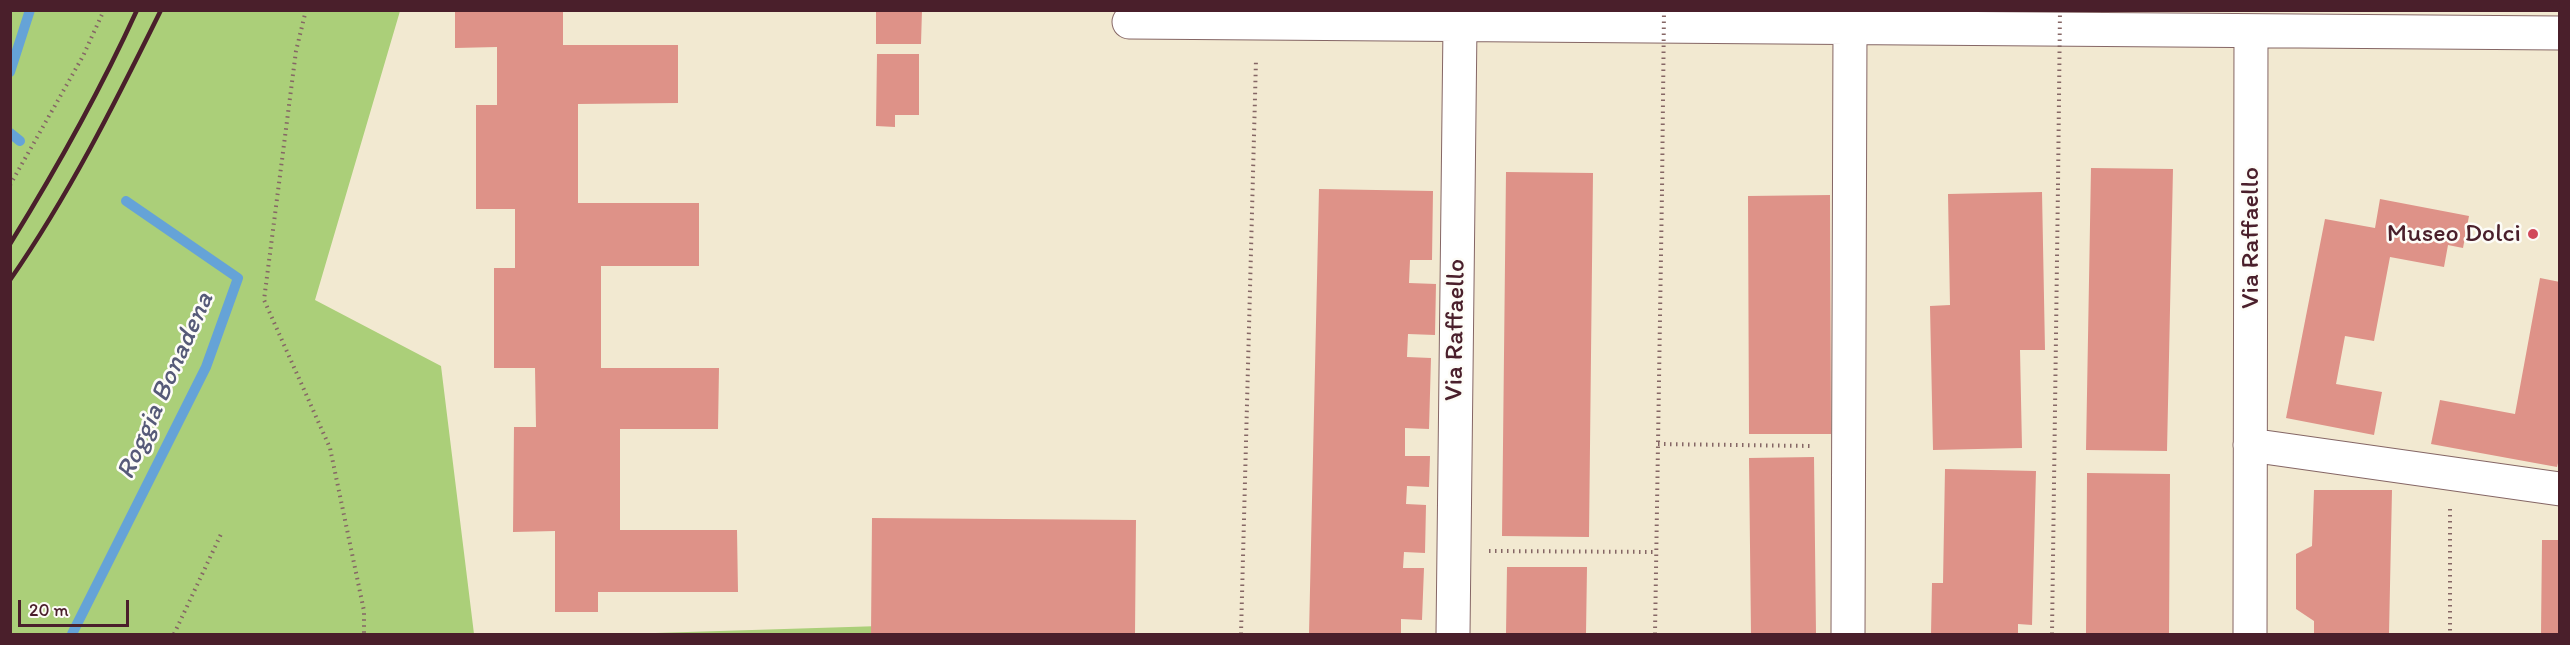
<!DOCTYPE html>
<html>
<head>
<meta charset="utf-8">
<style>
  body { margin:0 }
  #map { position:relative; width:2570px; height:645px; overflow:hidden; background:#f2e9d1; font-family:Itim,sans-serif }
  canvas { display:block }
  .frame { position:absolute; inset:0; border:12px solid #4a1f2b; pointer-events:none }
  .scale { position:absolute; left:18px; top:600px; width:111px; height:27px; box-sizing:border-box; border:3px solid #4a1f2b; border-top:0; padding-left:8px; font-size:18px; line-height:21px; white-space:nowrap; color:#4a1f2b; -webkit-text-stroke:4px #fdfcf7; paint-order:stroke }
</style>
</head>
<body>
<div id="map">
<canvas width="2570" height="645"></canvas>
<div class="frame"></div>
<div class="scale">20 m</div>
</div>
<script>
const g = document.querySelector('canvas').getContext('2d');
g.lineJoin = 'round';
function paint(path, color) {
  g.fillStyle = color;
  g.fill(path, 'evenodd');
}
function trace(path, color, width, dash) {
  g.strokeStyle = color;
  g.lineWidth = width;
  g.lineCap = dash ? 'butt' : 'round';
  g.setLineDash(dash || []);
  g.stroke(path);
}
function label(font, color, halo, rows, align = 'center') {
  g.font = font + ' Itim,sans-serif';
  g.lineWidth = 5;
  g.setLineDash([]);
  g.textBaseline = 'middle';
  g.strokeStyle = halo;
  g.fillStyle = color;
  for (const [text, x, y, turn = 0] of rows) {
    g.save();
    g.translate(x, y);
    g.rotate((+turn || 0) * Math.PI / 180);
    g.textAlign = isNaN(turn) ? turn : align;
    if (halo) g.strokeText(text, 0, 0);
    g.fillText(text, 0, 0);
    g.restore();
  }
}
const green = new Path2D(`
  M10 11H400L315 300 441 366 474 634H11Z
  M881 626V634H623Z`);
const stream = new Path2D(`
  M10 72 30 10
  M10 133 20 141
  M72 634 206 367 238 278 126 201`);
const building = new Path2D(`
  M455 10H563V45H678V103L578 104V203H699V266H601V368H719L718 429H620V530H737L738 592H598V612H555V531L513 532 514 427H536L535 368H494V268H515V209H476V105H497V47L455 48Z
  M876 10H922L921 44H876Z
  M877 54H919V115H895V127L876 126Z
  M2091 168 2173 169 2167 451 2086 450Z
  M1506 172 1593 173 1589 537 1502 536Z
  M1319 189 1433 191 1432 260H1410L1409 283 1436 284 1435 335 1408 334 1407 357 1431 358 1429 429 1405 428V456H1430L1429 487 1407 486 1406 504 1426 505 1425 553 1404 552 1403 568H1424L1422 620 1401 619V634H1309Z
  M2042 192 2045 350H2020L2022 448 1933 450 1930 306 1950 305 1948 194Z
  M1830 195 1831 434H1749L1748 196Z
  M2380 199 2469 216 2463 248 2448 245 2444 267 2390 257 2374 341 2345 336 2336 384 2382 392 2374 435 2286 418 2325 219 2375 228Z
  M2540 278 2560 282V455L2557 467 2431 444 2440 400 2515 414Z
  M1814 457 1816 634H1751L1749 458Z
  M1945 469 2036 471 2032 625 2018 624V634H1931L1932 583H1943Z
  M2087 473 2170 474 2169 634H2086Z
  M2314 490H2392L2389 634H2314V621L2296 609V554L2312 546Z
  M872 518 1136 520 1135 634H871Z
  M2542 540H2560V634H2541Z
  M1507 567H1587L1586 634H1506Z`);
const path = new Path2D(`
  M306 10 296 51 264 300 330 448 364 611V634
  M10 185 83 56 104 10
  M1658 444 1813 446
  M2450 509V634
  M1489 551 1657 552
  M174 634 222 532
  M1241 634 1256 59
  M1655 634 1662 191
  M2052 634 2058 185`);
const minor = new Path2D(`
  M1129 22 2560 33
  M2250 445 2560 489
  M1453 634 1460 25
  M1848 634 1850 28
  M2250 634 2251 31`);
const rail = new Path2D(`
  M10 244C57 168 100 91 137 10
  M10 280C69 195 115 103 161 10`);
const pathBridge = new Path2D(`
  M2058 185 2060 10
  M1662 191 1664 10`);
const markers = [
  [2533,234,6,"#d1495b"]
];
const poiNames = [
  ["Museo Dolci",2521,234]
];
const streetNames = [
  ["Via Raffaello",2251,238,-90],
  ["Via Raffaello",1456,330,-89]
];
const waterNames = [
  ["Roggia Bonadena",166,386,-66]
];
paint(green, '#abcf79');
trace(stream, '#65a3d7', 10);
paint(building, '#de9288');
trace(minor, '#856665', 35);
trace(path, '#856665', 4, [1.5, 4.5]);
trace(minor, '#fff', 33);
trace(rail, '#4a1f2b', 4.5);
trace(pathBridge, '#856665', 4, [1.5, 4.5]);
for (const [x, y, r, color] of markers) {
  const dot = new Path2D();
  dot.arc(x, y, r, 0, 2 * Math.PI);
  g.fillStyle = color;
  g.fill(dot);
  trace(dot, '#fdfcf7', 2);
}
label('26px', '#4a1f2b', '#fdfcf7', poiNames, 'right');
label('26px', '#4a1f2b', '#fdfcf7', streetNames);
label('italic 27px', '#565a78', '#fdfcf7', waterNames);
</script>
</body>
</html>
